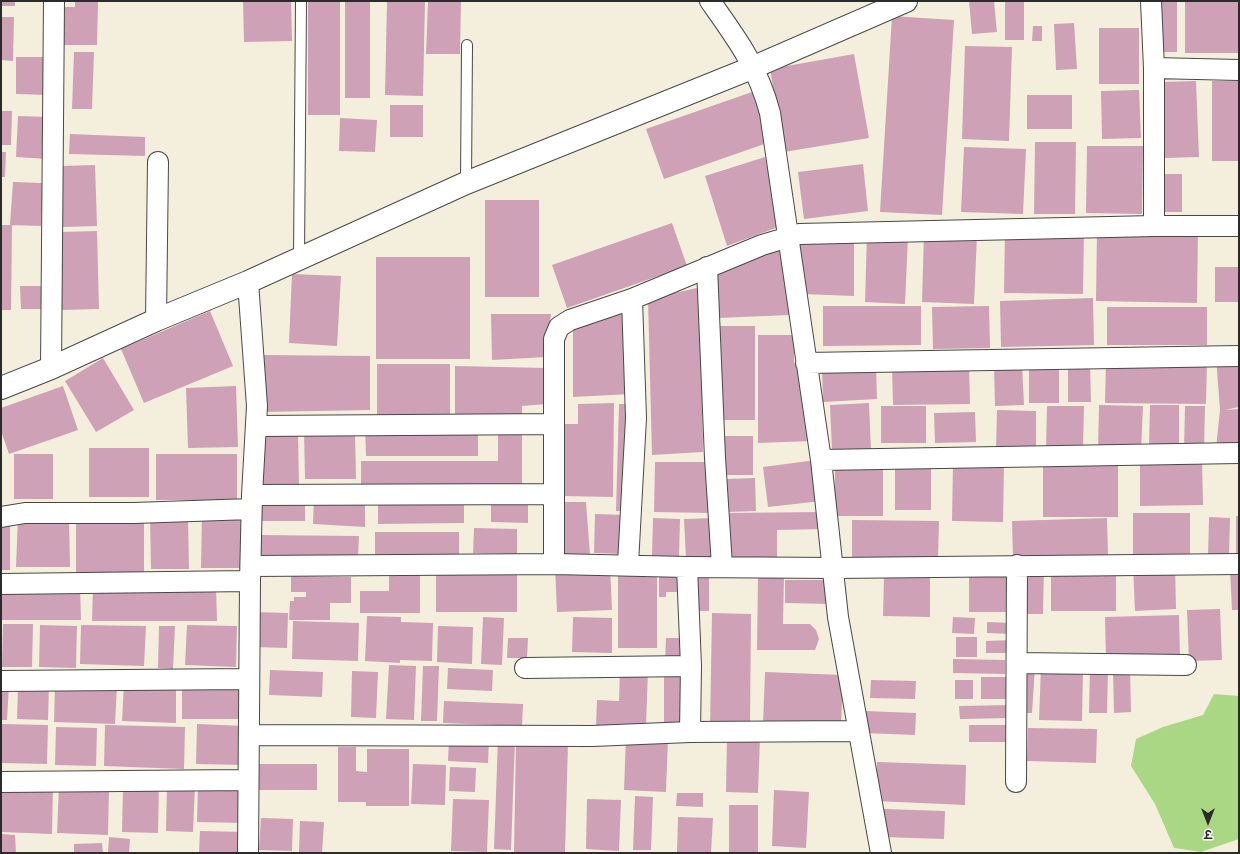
<!DOCTYPE html>
<html>
<head>
<meta charset="utf-8">
<style>
  body { margin:0 }
  #map { position:relative; width:1240px; height:854px; overflow:hidden; background:#f4efdc; font-family:Caveat,"Playpen Sans Deva",sans-serif }
  canvas { display:block }
  .frame { position:absolute; inset:0; border:2px solid #2b2b2b; pointer-events:none }
  .north { position:absolute; left:1188px; top:802px; width:40px; height:40px; -webkit-text-stroke:3px #fdfcf7; paint-order:stroke; rotate:180deg; font-size:11px; font-weight:700; line-height:16px; text-align:center; color:#2b2b2b }
  .north::after { content:''; display:block; margin:auto; width:14px; height:18px; background:#2b2b2b; clip-path:polygon(50% 0,100% 100%,50% 72%,0 100%) }
</style>
</head>
<body>
<div id="map">
<canvas width="1240" height="854"></canvas>
<div class="frame"></div>
<div class="north">उ</div>
</div>
<script>
const g = document.querySelector('canvas').getContext('2d');
g.lineJoin = 'round';
function paint(path, color) {
  g.fillStyle = color;
  g.fill(path, 'evenodd');
}
function trace(path, color, width, dash) {
  g.strokeStyle = color;
  g.lineWidth = width;
  g.lineCap = dash ? 'butt' : 'round';
  g.setLineDash(dash || []);
  g.stroke(path);
}
const green = new Path2D(`
  M1214 694 1239 696V839L1201 852 1174 848 1155 804 1131 766 1136 739 1163 727 1203 715Z`);
const building = new Path2D(`
  M1 1H15V6H1Z
  M75 1H98L97 45H62L63 7H75Z
  M243 1H291L292 41 244 42Z
  M308 1H340V115H308Z
  M345 1H370V98H345Z
  M387 1H425L423 96 385 95Z
  M428 1H461L460 54H426Z
  M969 1H994L997 32 972 34Z
  M1005 1H1024V40H1005Z
  M1155 1H1177V52H1155Z
  M1185 1H1239V53H1185Z
  M892 16 954 20 942 215 880 212Z
  M1 17H14L13 61 1 60Z
  M1074 23 1077 69 1056 70 1054 24Z
  M1033 26H1042V41H1032Z
  M1099 28H1139V84H1099Z
  M965 46 1012 47 1009 141 962 139Z
  M74 52H94L92 109H72Z
  M854 54 869 138 784 152 770 69Z
  M16 57H48V95L16 94Z
  M1196 81 1199 157 1164 158 1160 82Z
  M1212 81H1239V161H1212Z
  M1139 90 1141 138 1102 139 1101 91Z
  M752 92 770 142 664 179 646 129Z
  M1027 95H1072V129H1027Z
  M390 105H423V137H390Z
  M1 111H12L11 145H1Z
  M18 116 50 117 48 159 16 157Z
  M340 118 377 120 375 152 339 151Z
  M70 134 145 137V156L69 154Z
  M1035 142H1076L1075 214H1034Z
  M1087 146H1143L1142 214 1086 213Z
  M964 147 1026 149 1023 214 961 212Z
  M1 152H6L5 177H1Z
  M765 157 781 226 727 246 705 176Z
  M863 164 868 211 804 219 798 172Z
  M95 165 97 226 63 227 61 166Z
  M1158 174H1182V212H1158Z
  M13 182 43 183 41 226 10 225Z
  M485 200H539V297H485Z
  M672 223 687 266 567 308 552 265Z
  M1 225H12L11 310H1Z
  M1084 229 1083 294 1004 293 1005 230Z
  M1097 229H1198L1197 303 1096 301Z
  M97 231 99 309 62 310 60 232Z
  M924 233 977 235 974 304 922 302Z
  M867 235 908 236 905 304 865 302Z
  M854 237V296L802 294 798 240Z
  M781 247 789 315 718 318 717 270Z
  M376 257H470V359H376Z
  M1215 267H1238V302H1215Z
  M292 274 341 276 337 346 289 343Z
  M20 286H49L50 309H21Z
  M701 287 703 452 652 455 648 299Z
  M1093 298 1094 345 1001 347 1000 301Z
  M823 306H921V345L823 346Z
  M989 306 990 348 933 349 932 307Z
  M1107 307H1207V345H1107Z
  M210 311 233 366 144 403 121 349Z
  M628 313 631 394 573 397V323Z
  M491 314H551L546 357 492 360Z
  M717 326H755V420H717Z
  M758 335H794V362L801 374 812 441 758 443Z
  M263 355 370 356V410L263 412Z
  M1216 357 1239 358V407L1225 410 1239 409V449L1216 448 1220 410Z
  M103 358 134 410 96 432 65 381Z
  M1106 360 1207 362 1206 404 1105 403Z
  M1068 362H1090L1091 402H1068Z
  M377 364H450V417H377Z
  M969 364 970 404 893 405 892 365Z
  M1022 364 1024 405 995 406 994 365Z
  M1029 365H1059V403H1029Z
  M455 366 547 368V404L522 406V418H455Z
  M876 366 877 399 823 402 822 368Z
  M63 386 78 430 9 454 1 431V408Z
  M236 386 238 447 188 448 186 388Z
  M614 403 613 497 562 496 560 424H578V404Z
  M869 403 871 450 832 451 830 405Z
  M619 404H631L627 511H616Z
  M1099 405 1143 406 1141 451 1098 450Z
  M1150 405H1179V448L1149 447Z
  M881 406H926V443H881Z
  M1047 406H1084L1083 450H1046Z
  M1185 406H1205L1204 451H1184Z
  M997 410 1036 411V451L996 450Z
  M975 412 976 442 935 443 934 413Z
  M498 427H522V487H361V461H498Z
  M365 429H478V456H366Z
  M262 431 298 432 299 488 259 487Z
  M304 431H355L356 479H305Z
  M722 436H753V475H722Z
  M89 448H149V497H89Z
  M14 454H53V499H14Z
  M156 454H237V500H156Z
  M1202 457 1203 505 1140 506V458Z
  M816 460 821 501 768 507 763 467Z
  M1043 460H1118V517H1043Z
  M655 462H707L711 513 654 512Z
  M835 462H883V516H835Z
  M895 463H931V510H895Z
  M953 463 1004 464 1003 522 952 521Z
  M755 478 756 511 728 512 727 479Z
  M254 497H305V521H254Z
  M314 497H365V527L313 524Z
  M378 498H464V523L378 524Z
  M491 498H528V523L491 522Z
  M560 502H586L590 555 561 556Z
  M824 512V529L777 530V559L724 560V513Z
  M241 513V568H201L202 514Z
  M1133 513H1190V558H1133Z
  M595 514 625 515V554L594 553Z
  M150 516H188L189 569H151Z
  M1236 516H1239V556H1236Z
  M76 517H144V578H76Z
  M1209 517 1230 518 1229 556H1208Z
  M18 518H69L70 567H16Z
  M653 518 680 519 679 557 652 556Z
  M716 518 717 558 686 559 684 519Z
  M1107 518 1108 556 1013 558 1012 521Z
  M852 520 939 521 938 560 852 559Z
  M10 524V570H1V527Z
  M474 528 517 529V554L473 553Z
  M375 532H459V556H375Z
  M257 535 359 536 358 557 255 556Z
  M1175 564 1176 609 1135 611 1133 566Z
  M1026 565H1044L1043 614H1025Z
  M610 566 612 610 557 612 555 567Z
  M969 567H1009V612H969Z
  M691 568H709V611H691Z
  M618 569H657V648H618Z
  M1051 569H1116V611H1051Z
  M1230 569H1239V610H1232Z
  M389 571H420V613H360V591H389Z
  M436 573H517V612H436Z
  M291 576 351 577V603H330V620H289L290 601H294V597H306V592H291Z
  M659 577H679V592H666V597H659Z
  M758 577H784L783 624H810L816 630 819 639 815 650H757Z
  M884 577H930V617L883 616Z
  M785 580H827L830 604 785 603Z
  M80 586 81 620H1V588Z
  M93 586H216L217 621H92Z
  M1220 609 1222 660 1189 661 1187 610Z
  M254 612 288 613 287 648 253 647Z
  M712 613 751 614 750 730 710 729Z
  M1179 615 1180 658 1106 660 1105 617Z
  M367 616 401 617V622L433 623 432 661 400 660V663L365 661Z
  M483 617 504 618 502 665 481 664Z
  M573 617 612 618V653L572 652Z
  M953 617 975 618 974 634 952 633Z
  M293 621 359 623 358 661 292 659Z
  M987 622 1012 623 1011 634 987 633Z
  M3 624H33L32 667H2Z
  M40 625 77 626 76 668 39 667Z
  M81 625 146 626 144 666 80 664Z
  M187 625 237 626 236 667 185 665Z
  M159 626H175L173 669 158 668Z
  M438 626 473 627 472 664 437 662Z
  M956 637H977V657H956Z
  M508 638H528L527 658H507Z
  M666 638H687L686 662 665 661Z
  M1015 640V653H986V641Z
  M953 659 1005 660V674L953 673Z
  M389 665 416 666 414 720 386 719Z
  M423 666H439L437 721H421Z
  M1021 666 1035 667 1032 713H1018Z
  M1041 666 1083 667 1082 721 1039 720Z
  M448 668 493 670 492 691 447 689Z
  M620 668 648 669 646 728 596 727 597 700 619 701Z
  M1090 668H1108L1107 713H1089Z
  M270 670 323 672 322 697 269 695Z
  M1130 670 1131 712 1114 713 1113 671Z
  M352 671 378 672 376 718 351 717Z
  M765 672 843 675 841 727 763 724Z
  M664 673H686V731H664Z
  M981 677H1011V699H981Z
  M871 680 916 681 915 699 870 698Z
  M955 680H973V699H955Z
  M124 683H176V723L122 721Z
  M182 683 245 684 243 719H182Z
  M49 684 48 720 17 719 18 685Z
  M1 685H9L7 720H1Z
  M55 685H117L115 724 54 722Z
  M444 701 523 704 522 726 443 723Z
  M1011 705V718L960 719 959 706Z
  M865 711 916 713 915 735 864 733Z
  M1 724 48 725 47 764 1 763Z
  M197 724 245 726V765L196 764Z
  M105 725 185 727 184 769 104 766Z
  M969 725H1012V742H969Z
  M56 727 97 728 96 766 55 765Z
  M1028 728 1097 729 1096 763 1027 761Z
  M449 737 489 739 488 763 448 761Z
  M626 737 668 738 666 792 624 790Z
  M727 737 760 738 758 793 726 792Z
  M498 739 515 740 511 850 494 849Z
  M516 741 568 742 565 853H514Z
  M338 747H356V771L367 772V749H409V806H366V802H338Z
  M877 762 966 765 965 805 875 801Z
  M257 764H317V790H257Z
  M413 764 446 765 445 805 411 804Z
  M450 767 476 768 475 792 449 791Z
  M167 785 195 786 193 832 166 831Z
  M198 785H243V823L197 822Z
  M1 786H53L52 834 1 832Z
  M59 786 109 788 108 835 57 833Z
  M123 786 159 787 158 833 122 832Z
  M774 790 809 792 806 848 772 846Z
  M677 793H703V807L676 806Z
  M635 796 653 797 651 850H633Z
  M453 799 489 800 487 852 451 851Z
  M587 799 621 800 619 851 586 849Z
  M729 805H758V853H729Z
  M884 809 945 811 944 839 883 837Z
  M678 817 713 818 711 853H677Z
  M261 818 293 819 292 851 259 850Z
  M300 821 324 822 322 853 299 852Z
  M200 831 245 832 244 853H199Z
  M1 834 15 835 16 853H1Z
  M109 837 130 839 129 853H108Z
  M102 843 103 853H74V844Z`);
const service = new Path2D(`
  M466 183 467 45
  M299 258 301 1`);
const minor = new Path2D(`
  M710 1C737 39 758 67 770 113L821 460 838 617 881 853
  M1151 1 1154 68V226
  M1154 68 1239 70
  M707 267 715 458 722 566
  M156 320 158 162
  M806 363 1239 356
  M51 368 54 1
  M256 426 554 424
  M821 460 1239 453
  M252 495 554 494
  M1 517 25 513H134L251 509
  M554 564V339L559 327 570 320 632 299 762 245 799 234 1154 226H1239
  M628 564 636 418 632 299
  M251 566 554 564 687 567 834 568 1239 564
  M1 584 250 581
  M1017 663 1186 665
  M525 668 691 666
  M1 681 248 679
  M690 732 859 731
  M249 735 592 736 690 732 691 666 687 567
  M1 782 248 780
  M1016 782 1017 565
  M248 853 250 581 252 495 257 406 248 282`);
const tertiary = new Path2D(`
  M1 388 51 368 156 320 248 282 466 183 754 67 906 1`);
paint(green, '#aad783');
paint(building, '#cea1b7');
trace(service, '#494846', 12);
trace(minor, '#494846', 22);
trace(tertiary, '#494846', 24);
trace(service, '#fff', 10);
trace(minor, '#fff', 20);
trace(tertiary, '#fff', 22);
</script>
</body>
</html>
